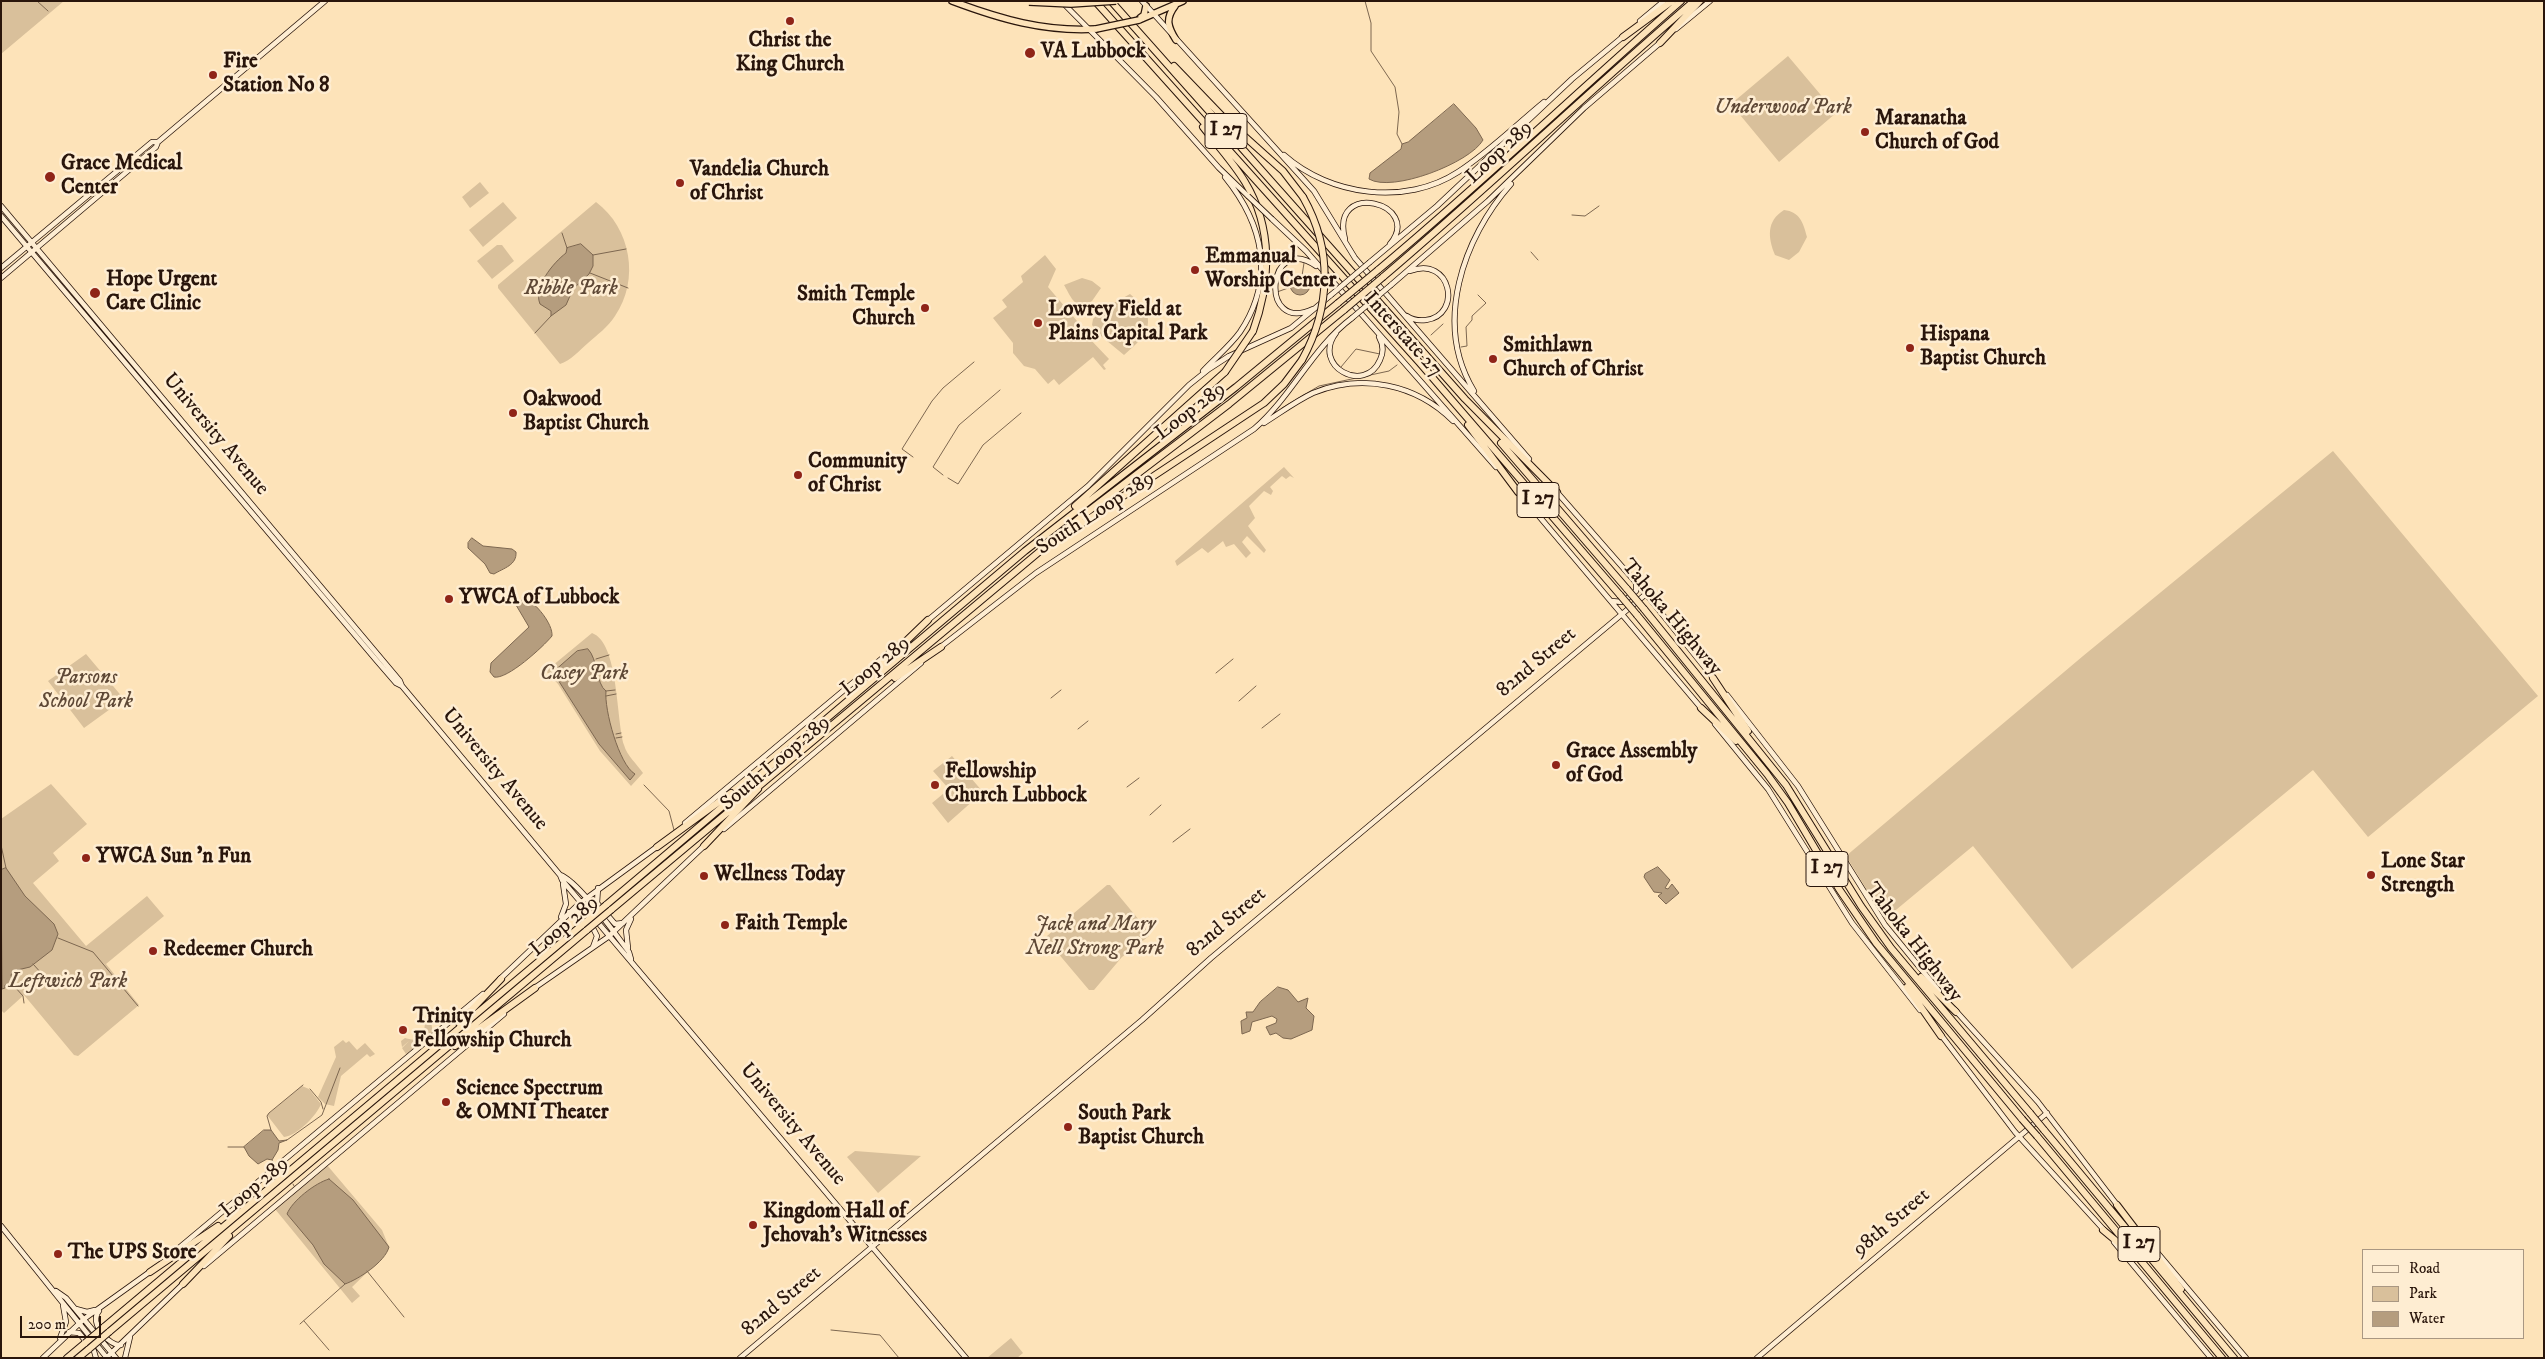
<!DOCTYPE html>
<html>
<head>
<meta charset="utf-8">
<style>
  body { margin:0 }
  #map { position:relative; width:2545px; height:1359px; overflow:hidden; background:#fde3b9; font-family:"IM FELL DW Pica",serif }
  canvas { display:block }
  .frame { position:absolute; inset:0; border:2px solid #29150b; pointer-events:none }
  .legend { position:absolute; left:2362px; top:1249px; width:162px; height:90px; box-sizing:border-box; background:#feedd2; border:1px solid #a99782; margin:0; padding:6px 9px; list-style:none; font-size:15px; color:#29150b }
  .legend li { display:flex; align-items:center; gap:10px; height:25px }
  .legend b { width:25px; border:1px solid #a99782 }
  .scale { position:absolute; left:20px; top:1316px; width:81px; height:22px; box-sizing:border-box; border:2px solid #29150b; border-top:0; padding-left:6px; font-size:15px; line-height:18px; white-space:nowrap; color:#29150b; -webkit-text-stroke:4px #feedd2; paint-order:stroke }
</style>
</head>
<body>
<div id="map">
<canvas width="2545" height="1359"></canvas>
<div class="frame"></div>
<ul class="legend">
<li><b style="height:6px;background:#feedd2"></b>Road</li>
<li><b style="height:14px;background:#d9c09b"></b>Park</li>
<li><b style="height:14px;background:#b59d7e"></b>Water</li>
</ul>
<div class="scale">200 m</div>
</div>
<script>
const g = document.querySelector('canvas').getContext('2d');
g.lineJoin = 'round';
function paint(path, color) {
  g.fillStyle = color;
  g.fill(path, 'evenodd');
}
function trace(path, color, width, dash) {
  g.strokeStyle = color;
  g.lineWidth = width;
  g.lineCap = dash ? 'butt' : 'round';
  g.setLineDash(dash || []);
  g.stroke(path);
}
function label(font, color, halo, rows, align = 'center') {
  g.font = font + ' "IM FELL DW Pica",serif';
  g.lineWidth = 5;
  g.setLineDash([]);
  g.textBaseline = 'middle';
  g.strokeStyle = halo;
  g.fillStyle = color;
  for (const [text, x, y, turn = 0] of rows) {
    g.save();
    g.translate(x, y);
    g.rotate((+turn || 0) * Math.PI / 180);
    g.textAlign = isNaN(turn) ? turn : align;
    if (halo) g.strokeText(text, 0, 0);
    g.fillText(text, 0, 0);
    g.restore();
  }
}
const green = new Path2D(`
  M1 1H64L1 54Z
  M1788 56 1836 113 1779 162 1731 104Z
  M480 182 489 193 470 208 462 197Z
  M503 202 517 218 483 247 469 230Z
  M596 202C631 228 640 280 615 316 608 327 597 335 588 343 580 350 570 361 560 364L498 288V285Z
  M1784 210C1800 212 1803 222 1807 237L1799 252 1789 260 1775 255C1768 238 1766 221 1784 210Z
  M497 245H502L514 261 492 279 477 261Z
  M1045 255 1056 269 1048 287 1083 328 1077 332 1085 341 1089 338 1109 359 1103 365 1106 369 1104 370 1093 357 1059 385 1054 379 1048 384 1035 369 1024 366 1013 353V343L993 318 1007 307 1002 300 1023 282 1021 276Z
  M1082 278 1092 281 1101 288 1092 301 1083 306C1073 305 1069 293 1064 285Z
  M1130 294C1160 318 1149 334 1124 355L1101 336 1092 325 1093 319 1103 309Z
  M2333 451 2538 696 2368 837 2313 770 2072 969 1973 846 1885 919 1846 856 2083 656Z
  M1284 467 1294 478 1290 476 1286 479 1282 476 1270 487 1273 491 1271 495 1264 491 1249 506 1255 518 1248 526 1266 550 1264 553 1247 536 1242 542 1251 553 1246 558 1234 544 1226 547 1223 541 1208 553 1202 548 1177 566 1175 561Z
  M592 633C619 643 616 719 624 745 627 756 637 764 643 773L631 786 600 751 558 684 546 671Z
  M86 654 124 699 84 728 48 681Z
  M952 756 983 792 948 823 932 803 949 789 933 771Z
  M51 784 87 824 53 853 59 861 33 883 86 946 147 896 164 916 106 964 139 1005 78 1056 74 1055 24 995 4 1013 1 1010V819Z
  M1107 885H1110L1149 932V936L1122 957 1094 990H1089L1046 939 1047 936Z
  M431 1022 433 1033 406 1054 402 1048 409 1041 402 1047 401 1041 405 1038C409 1039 422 1043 424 1033 425 1030 424 1027 425 1024Z
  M343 1040 346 1043 349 1041 357 1050 365 1043 375 1054 370 1057 367 1054 341 1076 334 1106 325 1104 318 1097 336 1057 334 1047Z
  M302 1086 309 1089 321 1104C317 1115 297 1136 284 1137L267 1115Z
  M855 1151 921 1156 878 1193 847 1157Z
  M327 1165 382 1230 389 1247 386 1253 384 1252 381 1255 383 1257 352 1287 360 1296 352 1303 275 1209Z
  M1011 1338 1023 1353 1017 1358H987Z`);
const water = new Path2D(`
  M1454 104 1476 128 1483 140C1470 163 1392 193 1369 179L1370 173 1401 149 1402 144 1408 142Z
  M581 244 593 255V266L589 274 573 289 566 305 551 316V311L540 304C533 287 553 263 566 253L567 248Z
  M1290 285a10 10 0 1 1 20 0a10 10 0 1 1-20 0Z
  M472 538 483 546 512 549 516 552C517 565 504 568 494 574L490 573 485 564 468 548V543Z
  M525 598C536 603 553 624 552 636 543 647 507 680 494 677L490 672 491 663 529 627 516 605Z
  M588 649C598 659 596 684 606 691 604 709 619 765 635 774L630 780 599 744 553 672 577 651Z
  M1658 867 1670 880 1665 888 1668 889 1672 884 1679 893 1666 904 1658 896 1662 893 1654 892 1644 877 1645 874Z
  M6 868 25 896 54 924 58 934 52 950 30 967 13 971 11 975 14 986 5 985V988L2 989 1 870Z
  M1278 987 1288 990 1298 1002 1308 998 1306 1008 1314 1016 1312 1030 1291 1039 1283 1038 1276 1033 1270 1035 1266 1027 1276 1023 1277 1019 1272 1016 1252 1022 1250 1031 1242 1034 1241 1021 1247 1018 1246 1012H1253L1260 1002Z
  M264 1130H271L279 1141 287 1140 279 1143 278 1150 272 1160 267 1159 258 1164 249 1156 244 1147Z
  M329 1179 353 1200 389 1247C385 1262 359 1279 345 1284L324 1264 313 1245 287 1214C292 1201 315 1183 329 1179Z`);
const stream = new Path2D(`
  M37 1 48 11
  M1365 1 1371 23V51L1395 87 1399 112 1397 134 1402 144
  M1572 215 1585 216 1599 206
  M562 233 567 248
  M1531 252 1538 260
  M593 255 626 249
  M590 273 628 288
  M1302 276 1304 263
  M1277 292 1291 287
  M535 333 551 316
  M1431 335 1443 324
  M1461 347 1467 346 1466 327 1472 320V316L1486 303 1478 295
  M1341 367 1356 349 1380 354
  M1282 408 1319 386 1389 371 1397 365
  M913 457 902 449 932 401 943 388 974 362
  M943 475 933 467 959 425 1000 390
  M948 478 958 484 983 445 1021 413
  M596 659 609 655
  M1216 673 1233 659
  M606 691 615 690
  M606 696 616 694
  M1051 698 1061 690
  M1239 701 1256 686
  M1262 728 1280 714
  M1078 729 1088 721
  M616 734 621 733
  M616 738 622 737
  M644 785 669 811 674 830
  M1127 787 1139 778
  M1150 815 1161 805
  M1173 842 1190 829
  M1 845 6 868
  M58 938 93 952 138 1006
  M33 964 43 975
  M14 986 23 996 24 1003
  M310 1089 321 1102 323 1109
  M271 1130 267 1116 269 1113 303 1085
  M287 1140 322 1115 340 1068
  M228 1147H244
  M272 1160 274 1163
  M279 1168 282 1171
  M293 1184 294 1186
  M367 1271 404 1317
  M304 1321 329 1350
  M300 1324 345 1284
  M831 1330 880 1335 899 1358`);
const secondary = new Path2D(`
  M1142 1 1314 191 1355 258 1529 459
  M1062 2 1156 97 1219 168 1248 196
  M1640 21 1664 1
  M1676 29 1710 1
  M1284 155C1330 196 1406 206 1458 172 1489 152 1516 125 1544 102
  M1 206 400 681 402 686 560 875 562 880 966 1358
  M1 216 377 661 396 683 402 686
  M1272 219 1306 251 1496 467
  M1345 239C1329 179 1424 203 1390 244
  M1370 262 1437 206 1572 79 1625 35
  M1 268 152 142H158
  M1 278 156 147 158 142 325 1
  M1391 285 1488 201 1584 108 1661 42
  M1313 309C1258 335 1267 231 1316 266
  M1407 316C1413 320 1419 321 1426 320 1463 315 1451 255 1410 271
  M1336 333C1311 366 1365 395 1380 360 1384 352 1383 344 1379 337
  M1203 371C1215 358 1230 346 1240 332 1276 278 1263 224 1225 177
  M1474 391C1433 324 1463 238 1511 184
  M1264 423C1280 413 1296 401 1313 393 1362 373 1416 384 1453 421
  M1516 489 1702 709
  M1555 490 1646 594 1714 679
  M1611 601 1623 602 1636 591V583
  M927 621 1088 486 1189 385 1209 369 1229 356 1291 328 1331 295
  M938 649 1036 573 1254 429C1293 395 1312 348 1352 318
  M1727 695 1798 786 1885 925 1939 991
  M1715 724 1768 789 1852 923 1920 1010
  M685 823 898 645
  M724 829 921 663
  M560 875C577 880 616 935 629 952L631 959
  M598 888 597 903 615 924 623 923
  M569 912H578L594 930 597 936 593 947
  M561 917 566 904 563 884
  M628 948 626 930 631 919
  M500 979 580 903 658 846
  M533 989 608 937 705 845
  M1955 1010 2038 1102 2118 1206
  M1941 1035 2015 1132 2104 1230
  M1 1226 107 1358
  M2114 1242 2211 1358
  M2150 1244 2246 1358
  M174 1252 483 994
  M204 1266 504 1014
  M56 1291 66 1298 116 1358
  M76 1309 87 1312 95 1310
  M99 1311C88 1323 110 1347 121 1345
  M69 1332 79 1333 94 1351 96 1358
  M60 1338 66 1322 63 1305
  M43 1358 84 1319 151 1271
  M106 1358 185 1282
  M125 1358 130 1337
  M740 1358 1142 1020 1211 958 1646 594
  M1757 1358 2047 1113`);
const trunk = new Path2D(`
  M952 1C1000 19 1044 32 1096 29
  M1175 6C1165 19 1168 27 1176 40
  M1140 18 1144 15 1146 6
  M1139 20 1183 1`);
const motorway = new Path2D(`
  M1095 1 1419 362 1620 595
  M1111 1 1465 399 1557 492
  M1623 37 1672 1
  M1660 43 1700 1
  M1174 66 1223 117 1283 171 1303 197
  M1203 127C1217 145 1233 162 1245 182 1273 228 1271 282 1253 331
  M1378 270C1481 184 1579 90 1681 1
  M1383 277C1489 187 1589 91 1694 1
  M1468 425 1518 492
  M1501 443 1627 589
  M1075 506 1225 372
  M1069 532 1264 403 1284 384 1302 360
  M1644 609 1786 785 1861 906 1891 948 2030 1113
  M1637 615 1767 774 1788 803 1839 889 1876 943 2022 1119
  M873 673 928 620
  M895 678 941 647
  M1713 678 1748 731
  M1701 708 1736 741
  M704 846 758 789
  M657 847 731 793
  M606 905 1025 551 1236 387 1338 303
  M611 910 1082 516 1229 404 1344 310
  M1921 977 1956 1012
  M1907 987 1941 1036
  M459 1023 501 979
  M455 1046 535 988
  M2044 1130 2234 1358
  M2037 1136 2222 1358
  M2117 1205 2181 1289
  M2103 1230 2127 1250
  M150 1272 218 1226
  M183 1284 229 1236
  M104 1327 582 925
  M109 1332 587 930
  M67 1358 85 1343
  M78 1358 89 1349`);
const secondaryBridge = new Path2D(`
  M1248 196 1272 219
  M1331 295 1370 262
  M1352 318 1391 285`);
const trunkBridge = new Path2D(`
  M1029 2 1071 4 1116 1
  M1096 29 1139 20`);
const motorwayBridge = new Path2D(`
  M1338 303 1378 270
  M1344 310 1383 277
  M1302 360C1331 307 1333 250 1303 197
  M1225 372 1253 331
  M1627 589 1644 609
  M1620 595 1637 615
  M582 925 606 905
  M587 930 611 910
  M2030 1113 2044 1130
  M2022 1119 2037 1136
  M85 1343 104 1327
  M89 1349 109 1332`);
const markers = [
  [790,21,5,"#8f2418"],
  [1030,53,6,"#8f2418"],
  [213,75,5,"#8f2418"],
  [1865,132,5,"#8f2418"],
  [50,177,6,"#8f2418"],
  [680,183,5,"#8f2418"],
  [1195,270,5,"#8f2418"],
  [95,293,6,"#8f2418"],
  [925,308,5,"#8f2418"],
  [1038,323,5,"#8f2418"],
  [1910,348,5,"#8f2418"],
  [1493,359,5,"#8f2418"],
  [513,413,5,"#8f2418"],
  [798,475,5,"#8f2418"],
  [449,599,5,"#8f2418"],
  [1556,765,5,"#8f2418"],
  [935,785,5,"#8f2418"],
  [86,858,5,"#8f2418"],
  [2371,875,5,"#8f2418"],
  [704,876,5,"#8f2418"],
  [725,925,5,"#8f2418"],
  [153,951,5,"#8f2418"],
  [403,1030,5,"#8f2418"],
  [446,1102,5,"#8f2418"],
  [1068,1127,5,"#8f2418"],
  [753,1225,5,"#8f2418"],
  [58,1254,5,"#8f2418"]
];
const shields = [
  [1226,131,42],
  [1538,500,42],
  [1827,869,42],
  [2139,1244,42]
];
const shieldNames = [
  ["I 27",1226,131],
  ["I 27",1538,500],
  ["I 27",1827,869],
  ["I 27",2139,1244]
];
const poiNames = [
  ["Christ the",790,42,"center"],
  ["King Church",790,66,"center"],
  ["VA Lubbock",1041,53],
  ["Fire",223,63],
  ["Station No 8",223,87],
  ["Maranatha",1875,120],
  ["Church of God",1875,144],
  ["Grace Medical",61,165],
  ["Center",61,189],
  ["Vandelia Church",690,171],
  ["of Christ",690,195],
  ["Emmanual",1205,258],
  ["Worship Center",1205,282],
  ["Hope Urgent",106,281],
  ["Care Clinic",106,305],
  ["Smith Temple",915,296,"right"],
  ["Church",915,320,"right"],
  ["Lowrey Field at",1048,311],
  ["Plains Capital Park",1048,335],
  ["Hispana",1920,336],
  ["Baptist Church",1920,360],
  ["Smithlawn",1503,347],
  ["Church of Christ",1503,371],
  ["Oakwood",523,401],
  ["Baptist Church",523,425],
  ["Community",808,463],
  ["of Christ",808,487],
  ["YWCA of Lubbock",459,599],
  ["Grace Assembly",1566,753],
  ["of God",1566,777],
  ["Fellowship",945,773],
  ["Church Lubbock",945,797],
  ["YWCA Sun 'n Fun",96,858],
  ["Lone Star",2381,863],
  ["Strength",2381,887],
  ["Wellness Today",714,876],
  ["Faith Temple",735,925],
  ["Redeemer Church",163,951],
  ["Trinity",413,1018],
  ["Fellowship Church",413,1042],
  ["Science Spectrum",456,1090],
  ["& OMNI Theater",456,1114],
  ["South Park",1078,1115],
  ["Baptist Church",1078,1139],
  ["Kingdom Hall of",763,1213],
  ["Jehovah's Witnesses",763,1237],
  ["The UPS Store",68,1254]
];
const parkNames = [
  ["Underwood Park",1783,109],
  ["Ribble Park",571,290],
  ["Casey Park",584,675],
  ["Parsons",86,679],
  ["School Park",86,703],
  ["Jack and Mary",1095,926],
  ["Nell Strong Park",1095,950],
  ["Leftwich Park",68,983]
];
const streetNames = [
  ["Loop 289",1500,153,-43],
  ["Interstate 27",1402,335,48],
  ["Loop 289",1191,412,-37],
  ["University Avenue",215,435,50],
  ["South Loop 289",1096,514,-33],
  ["Tahoka Highway",1671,618,50],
  ["82nd Street",1537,663,-40],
  ["Loop 289",876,667,-39],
  ["South Loop 289",776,764,-40],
  ["University Avenue",494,770,50],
  ["82nd Street",1227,923,-40],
  ["Loop 289",565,927,-40],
  ["Tahoka Highway",1913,943,52],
  ["University Avenue",792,1125,50],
  ["Loop 289",255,1188,-40],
  ["98th Street",1892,1223,-40],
  ["82nd Street",782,1302,-40]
];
paint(green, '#d9c09b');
paint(water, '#b59d7e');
trace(water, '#7d6750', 1);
trace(stream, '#7d6750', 1);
trace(secondary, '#29150b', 6);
trace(trunk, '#29150b', 8);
trace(motorway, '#29150b', 8);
trace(secondary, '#feedd2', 4.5);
trace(trunk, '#fde3b9', 5.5);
trace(motorway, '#fde3b9', 6);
trace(secondaryBridge, '#29150b', 6, []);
trace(trunkBridge, '#29150b', 8, []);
trace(motorwayBridge, '#29150b', 8, []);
trace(secondaryBridge, '#feedd2', 4.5);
trace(trunkBridge, '#fde3b9', 5.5);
trace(motorwayBridge, '#fde3b9', 6);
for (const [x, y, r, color] of markers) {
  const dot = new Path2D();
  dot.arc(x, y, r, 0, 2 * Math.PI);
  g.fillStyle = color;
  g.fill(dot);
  trace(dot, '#feedd2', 2);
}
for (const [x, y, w] of shields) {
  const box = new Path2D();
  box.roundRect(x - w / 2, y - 17.5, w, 35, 4);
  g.fillStyle = '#feedd2';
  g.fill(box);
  trace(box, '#29150b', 1);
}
label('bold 20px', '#29150b', null, shieldNames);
label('bold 21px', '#29150b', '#feedd2', poiNames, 'left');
label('italic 21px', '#5e4836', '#feedd2', parkNames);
label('21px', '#29150b', '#feedd2', streetNames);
</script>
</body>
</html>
